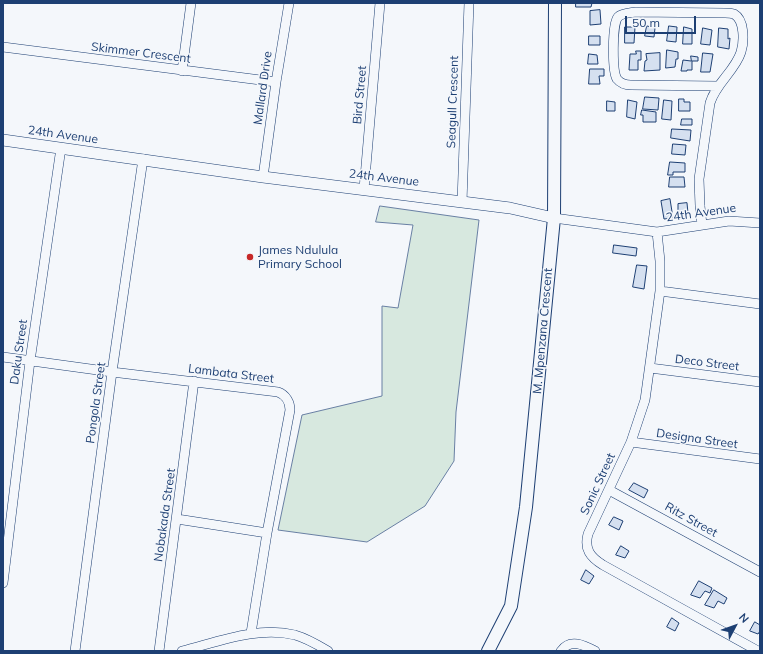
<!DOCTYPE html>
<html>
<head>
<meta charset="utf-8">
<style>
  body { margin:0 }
  #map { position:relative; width:763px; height:654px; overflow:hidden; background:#f4f7fb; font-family:Mulish,sans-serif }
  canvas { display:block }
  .frame { position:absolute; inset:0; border:4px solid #1d3f73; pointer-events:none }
  .north { position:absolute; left:715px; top:606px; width:40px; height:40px; -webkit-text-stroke:3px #f4f7fb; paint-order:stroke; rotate:49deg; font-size:11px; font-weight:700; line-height:16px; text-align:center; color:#1d3f73 }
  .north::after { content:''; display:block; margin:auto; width:14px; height:18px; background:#1d3f73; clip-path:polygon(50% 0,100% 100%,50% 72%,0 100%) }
  .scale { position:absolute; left:625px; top:16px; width:71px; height:18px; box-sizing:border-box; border:2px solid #1d3f73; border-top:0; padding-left:5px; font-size:12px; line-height:14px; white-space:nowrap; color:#1d3f73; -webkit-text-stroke:3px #f4f7fb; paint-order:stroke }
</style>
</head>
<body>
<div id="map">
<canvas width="763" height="654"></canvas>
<div class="frame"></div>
<div class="north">N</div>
<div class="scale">50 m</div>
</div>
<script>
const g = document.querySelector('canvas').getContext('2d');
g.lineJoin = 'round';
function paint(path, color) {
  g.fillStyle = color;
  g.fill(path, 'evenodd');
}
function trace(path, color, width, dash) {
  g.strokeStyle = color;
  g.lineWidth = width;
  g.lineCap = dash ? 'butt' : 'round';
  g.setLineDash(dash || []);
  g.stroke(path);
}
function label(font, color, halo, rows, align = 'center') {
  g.font = font + ' Mulish,sans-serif';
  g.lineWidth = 3;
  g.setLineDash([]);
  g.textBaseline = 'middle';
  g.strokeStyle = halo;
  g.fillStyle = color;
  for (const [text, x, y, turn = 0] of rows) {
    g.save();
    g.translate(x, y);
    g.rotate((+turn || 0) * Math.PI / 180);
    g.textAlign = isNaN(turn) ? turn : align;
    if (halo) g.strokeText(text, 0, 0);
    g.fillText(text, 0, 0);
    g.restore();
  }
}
const green = new Path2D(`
  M380 206 479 220 456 412 454 461 425 506 367 542 278 530 302 415 382 396V306L398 308 413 225 376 222Z`);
const building = new Path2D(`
  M576 3H592L591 7H576Z
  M600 10 601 24 590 25V11Z
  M647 26 655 28 654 37 645 36Z
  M669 26 677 27 676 42 667 41Z
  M625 27H635L634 43H625Z
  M684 27 692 29V44H683Z
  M703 28 712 30 710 45 701 44Z
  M719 28 728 29V39L730 38 729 49 718 47Z
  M589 36H600V45H589Z
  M667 50 678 52V59H676L675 67 666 68Z
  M636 51H641V60H638V70H629L630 54H636Z
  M660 53V70L644 71 645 61 647 60 646 54Z
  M703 53 713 54 710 72H701Z
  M589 54 597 55 598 64H588Z
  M691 56 698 57V61H692V70H687V71H681L683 60 691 61Z
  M590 69H604V76H599L600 84H589Z
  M645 97 659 98 658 110 643 109Z
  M679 99H684V102H690V111H679Z
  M628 100 637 102 635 119 627 117Z
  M664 100 672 101 671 120 662 119Z
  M607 101 615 102V111H607Z
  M642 110 656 112V122H643V115H641Z
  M682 119H692V125H681Z
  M672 129 691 130 690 141 671 138Z
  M673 144 686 145 685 155 672 154Z
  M670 162 685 163V172H673V175H668Z
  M670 177H684L685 187H669Z
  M670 199 673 218 664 219 661 201Z
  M687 203 688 213 678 214V204Z
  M614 245 637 248 636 256 613 253Z
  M637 265 647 266 644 289 633 287Z
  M634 483 648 490 644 498 629 490Z
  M614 517 623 521 619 530 609 525Z
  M621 546 629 551 625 558 616 555Z
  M586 570 594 576 589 584 581 580Z
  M699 581 712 588 710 593 705 591 700 598 691 595Z
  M714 590 727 598 724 604 718 601 714 608 705 605Z
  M672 618 679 623 675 631 667 627Z
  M755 622 760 625V631L758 634 750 631Z`);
const minor = new Path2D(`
  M3 47 276 82
  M182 71 191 3
  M263 177 276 82 289 3
  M364 189 380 3
  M462 202 469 3
  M554 218 657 232 729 221 760 223
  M702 225 700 206 699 179 710 103C716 83 735 71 741 52 744 42 745 20 734 14 731 13 728 13 725 13L636 12C630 13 622 13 618 17 612 24 612 71 617 79 621 84 626 85 631 85L718 86
  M657 232 660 261V291L645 400 631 442 588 534C584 549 590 557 603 565L758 651
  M660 291 760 304
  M3 357 112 372 278 392C286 395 290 402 290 410L267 533 251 633
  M650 368 760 382
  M631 442 760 459
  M609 490 760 572
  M177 519 267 533
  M3 583 30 361 61 148
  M75 651 112 372 143 159
  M159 651 194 381
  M182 651C218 642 257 626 295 635 306 638 318 645 328 651
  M561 651C570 638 584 645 595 651`);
const tertiary = new Path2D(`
  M3 140 263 177 510 208 554 218`);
const secondary = new Path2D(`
  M488 651 511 606 526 507 554 218 555 3`);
const markers = [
  [250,257,4,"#c62828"]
];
const streetNames = [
  ["Skimmer Crescent",141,53,7],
  ["Mallard Drive",263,88,-82],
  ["Bird Street",360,95,-85],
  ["Seagull Crescent",453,102,-88],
  ["24th Avenue",63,135,8],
  ["24th Avenue",384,178,7],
  ["24th Avenue",701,213,-8],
  ["M. Mpenzana Crescent",543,331,-85],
  ["Daku Street",19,352,-82],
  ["Deco Street",707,363,7],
  ["Lambata Street",231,374,7],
  ["Pongola Street",96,403,-82],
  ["Designa Street",697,439,8],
  ["Sonic Street",598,484,-65],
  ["Nobakada Street",165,515,-82],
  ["Ritz Street",691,520,29]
];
const poiNames = [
  ["James Ndulula",258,250],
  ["Primary School",258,264]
];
paint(green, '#d7e8df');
trace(green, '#687fa3', 1);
paint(building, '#d5e0f0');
trace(building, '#1d3f73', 1);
trace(minor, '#1d3f73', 10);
trace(tertiary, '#1d3f73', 12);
trace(secondary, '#1d3f73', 14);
trace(minor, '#f4f7fb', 9);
trace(tertiary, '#f4f7fb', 11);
trace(secondary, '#f4f7fb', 12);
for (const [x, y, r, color] of markers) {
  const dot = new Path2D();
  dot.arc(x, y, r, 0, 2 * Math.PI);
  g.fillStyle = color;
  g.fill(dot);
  trace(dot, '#f4f7fb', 1.5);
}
label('12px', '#1d3f73', '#f4f7fb', streetNames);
label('12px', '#1d3f73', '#f4f7fb', poiNames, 'left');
</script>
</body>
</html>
